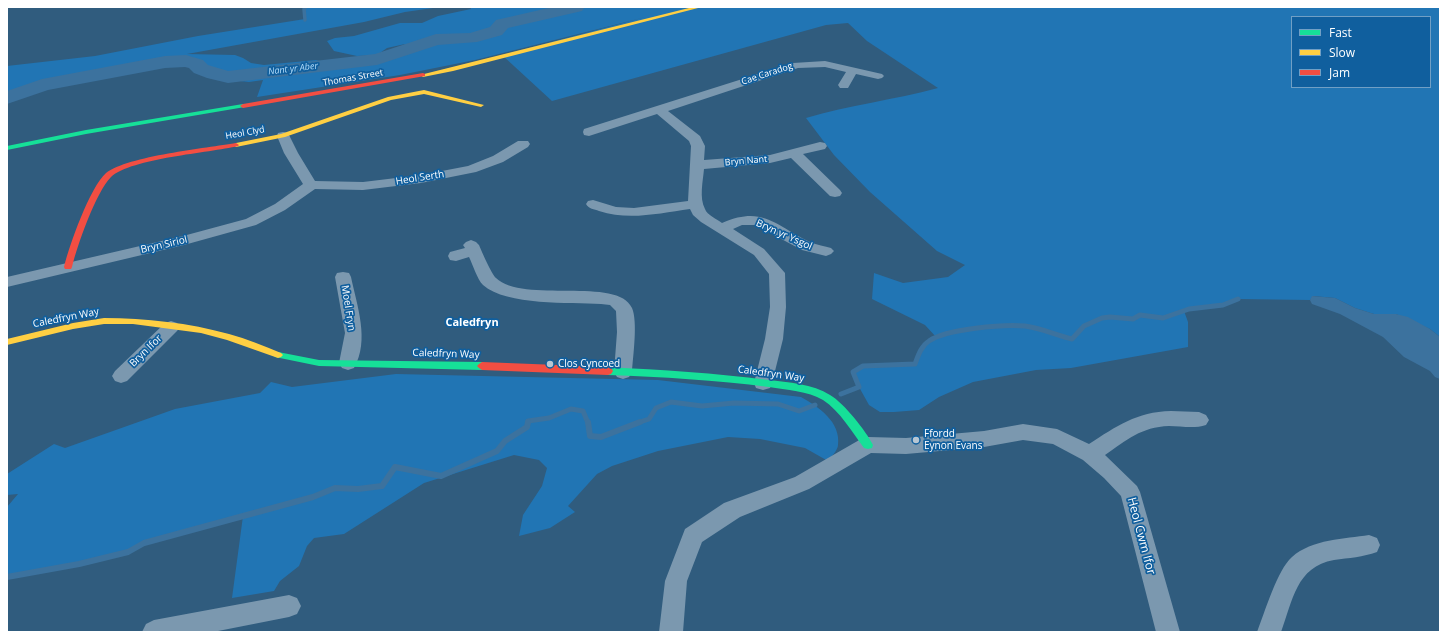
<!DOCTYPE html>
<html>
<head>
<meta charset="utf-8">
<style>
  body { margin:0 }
  #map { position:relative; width:1447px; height:639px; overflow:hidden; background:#305c7e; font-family:"Open Sans",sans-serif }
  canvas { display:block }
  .frame { position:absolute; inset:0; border:8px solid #fff; pointer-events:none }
  .legend { position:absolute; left:1291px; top:16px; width:140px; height:72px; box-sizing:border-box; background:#105f9e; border:1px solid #709fc5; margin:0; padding:5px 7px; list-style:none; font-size:12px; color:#fff }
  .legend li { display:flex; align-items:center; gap:8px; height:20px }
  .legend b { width:20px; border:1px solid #709fc5 }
</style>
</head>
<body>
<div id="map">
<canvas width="1447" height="639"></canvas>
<div class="frame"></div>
<ul class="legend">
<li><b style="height:5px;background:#16e098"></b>Fast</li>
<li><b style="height:5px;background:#ffcf43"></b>Slow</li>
<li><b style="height:5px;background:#f24e42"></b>Jam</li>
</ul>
</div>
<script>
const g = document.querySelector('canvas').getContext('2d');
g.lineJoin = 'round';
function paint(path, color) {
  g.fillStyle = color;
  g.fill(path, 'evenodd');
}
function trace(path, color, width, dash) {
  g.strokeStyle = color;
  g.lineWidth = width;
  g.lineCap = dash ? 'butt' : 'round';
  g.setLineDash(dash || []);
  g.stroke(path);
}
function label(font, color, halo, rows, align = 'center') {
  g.font = font + ' "Open Sans",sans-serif';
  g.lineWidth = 3.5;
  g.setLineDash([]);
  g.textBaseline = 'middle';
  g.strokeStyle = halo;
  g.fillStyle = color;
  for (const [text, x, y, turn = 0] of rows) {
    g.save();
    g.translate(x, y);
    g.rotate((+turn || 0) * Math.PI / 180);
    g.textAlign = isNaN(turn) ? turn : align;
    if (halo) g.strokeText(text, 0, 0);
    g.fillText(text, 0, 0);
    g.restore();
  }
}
const green = new Path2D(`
  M306 7H440L405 12 364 22 187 54 235 55 243 58 251 63 264 65 316 60 330 65 377 59 395 53 405 44 387 48 377 55 357 56 334 51 327 41 335 38 354 36 400 23H422L438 16 471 9 470 7H1440V337L1430 329 1396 314H1374L1355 308 1335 298 1313 296 1310 300 1238 299 1223 305 1184 311 1188 322V347L1071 368 1036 370 973 382 939 397 919 410 894 412H880L869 405 859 387 853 372 863 366 915 364C920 352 924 342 937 338L925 325 872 299 874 273 903 283 948 277 965 265 937 251 870 192 834 155 806 118C849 105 894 100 938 88L867 41 848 23 826 25 552 101 502 55 646 17 475 60 400 75 257 97 263 80 249 82 240 81 236 76C225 77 211 75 201 69 196 65 192 62 185 61 165 60 144 66 125 70 98 76 71 78 44 85 32 88 20 94 7 98V66L95 56 198 36 305 19 304 9ZM1292 17H1430V87H1292Z
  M396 374 658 380 801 397C819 407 841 422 838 445 838 450 831 457 828 461L805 448 760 439 728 437 658 451 612 466 597 474 568 506 575 512 550 528 519 536 523 515 542 486 547 468 539 460 514 455 424 483 344 534 314 538 307 546 299 566 280 581 274 591 232 598 243 516 198 529 144 543 128 552 7 577V507L18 494 7 495V474L54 444 65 448 175 409 260 393 271 382 292 387Z`);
const water = new Path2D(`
  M1312 296 1335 298 1355 308 1374 314H1396L1408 317 1430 329 1440 337V379L1435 377 1430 371 1404 357 1383 337 1340 314 1312 304 1310 300Z`);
const streamFar2 = new Path2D(`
  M305 20 304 9 306 7`);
const streamFar1 = new Path2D(`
  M841 394 859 387 853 372 863 366 915 364C918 356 921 346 929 341 946 329 1004 324 1025 326 1041 328 1056 335 1072 339L1084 326 1102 318 1110 317 1133 319 1140 315 1163 318 1189 309 1223 305 1238 299
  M528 423V421L549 418 571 409 583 411 588 423
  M637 423 649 419 656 408 671 402 702 406 734 403 778 404 799 411 815 405`);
const stream = new Path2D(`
  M588 422 590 436 601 437 640 422
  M7 577 79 564 128 552 144 543 313 497 335 488 358 489 382 486 395 467 441 476 497 451 505 441 527 427 528 422`);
const river = new Path2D(`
  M553 7H585L582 11 508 28 502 35 477 42 438 45 377 65 228 83 207 78 194 73 189 68 185 67 165 68 48 90 7 104V91L42 79 165 56 186 55 203 60 208 65 228 71 375 54 436 34 470 33 490 27 496 20Z`);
const street = new Path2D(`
  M825 61 882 74 884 76 882 78 878 79 856 74 848 88H840L838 85 846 72 825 67 798 68 668 111 700 136 705 146 704 160 770 155 820 142 825 143 827 146 825 149 803 154 840 190 842 193 840 196 835 197 830 196 791 158 770 163 704 169C703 181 699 198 705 209 707 215 717 219 722 223 764 205 775 226 810 242 817 245 825 246 831 248L834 251 831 254 826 256 802 250 755 225H742L733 229 764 249 785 273 786 307 783 339 772 383 770 388 763 390 756 388 754 383 765 339 770 307 769 274 754 255 701 222 693 215 690 209C660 213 629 221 599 211 594 209 589 209 586 204L588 201 593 200 616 207 634 208 688 201 691 146 689 141 657 114 589 136 584 135 583 132 584 129 793 63Z
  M283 132 288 133 298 153 315 181 363 182 421 175 468 166 493 156 518 141H528L530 144 528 147 503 162 476 172 421 183 363 190 315 189 285 210 256 225 184 245 7 287V277L183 236 246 219 275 204 303 184 284 153 277 136 278 133Z
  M471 240 476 242 479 245C482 252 491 273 496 278 523 304 618 276 632 308 638 322 633 356 632 372L629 377 623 379 617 377 614 372 617 332 616 311 610 305 601 304C570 302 507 306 483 285 477 279 473 265 469 257L456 261 450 260 448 256 450 252 465 248 463 245 466 242Z
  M343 272 349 273 351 277C357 306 370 340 354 368L348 370 342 368 339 363 345 333 335 277 337 273Z
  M171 321 177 323 180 327 177 331 127 381 121 383 115 381 112 376 115 371 165 323Z
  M1171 411 1199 412 1206 415 1209 420 1206 425C1194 429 1181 426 1169 426 1141 427 1127 440 1105 455L1137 486 1140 492 1180 632H1156L1121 496 1104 478 1083 460 1053 444 1023 440 984 447 906 454 871 453 809 489 740 517 702 542 687 581 683 632H659L665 581 685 529 724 503 795 477 861 439 868 437 906 438 984 431 1023 424 1057 429 1089 444C1117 426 1136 412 1171 411Z
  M1369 535 1377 538 1380 545 1377 552C1363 557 1349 558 1334 560 1296 567 1293 600 1281 632H1257C1265 612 1277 570 1292 557 1312 539 1345 539 1369 535Z
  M289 595 297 598 301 606 297 614 289 617 213 632H142L146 624 154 620Z`);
const fast = new Path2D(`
  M243 104 245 105V107L86 134 7 150V146L86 130Z
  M278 352 319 360 482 362 485 364 487 366 485 368 482 370 319 366 275 357 273 355 275 353Z
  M608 367C662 370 715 373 768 380 788 382 813 384 830 395 844 403 866 431 873 445L872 448 868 449 864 448C852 432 840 411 823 400 808 391 786 390 769 387 716 380 662 377 608 375L605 374 603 371 605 368Z`);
const slow = new Path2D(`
  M693 7H702L453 71 423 77 420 75Z
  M424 90 484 105 481 107 424 94 391 100 285 137 236 147 233 145 236 143 281 134 388 97Z
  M104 318C146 318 189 323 229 334 247 339 264 346 281 353L283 355 281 357 278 358 227 340 201 333 133 324H104L73 329 7 345V339L73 323Z`);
const jam = new Path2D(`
  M423 73 425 74V76L243 108 240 106 243 104Z
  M236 143 239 145 238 146C209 153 132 158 111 177 96 192 77 246 72 267L71 269H65L64 267C69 246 90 187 106 173 128 156 207 148 236 143Z
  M482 362 608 367 611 368 613 371 611 374 608 375 482 370 479 368 477 366 479 364Z`);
const markers = [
  [550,364,4,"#b7c6d2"],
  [916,440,4,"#b7c6d2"]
];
const farWaternames = [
  ["Nant yr Aber",293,69,-7]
];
const farStreetnames = [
  ["Cae Caradog",767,74,-18],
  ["Thomas Street",353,78,-10],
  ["Heol Clyd",245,133,-10],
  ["Bryn Nant",746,161,-5]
];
const streetNames = [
  ["Heol Serth",420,178,-9],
  ["Bryn yr Ysgol",784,235,24],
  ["Bryn Siriol",164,245,-13],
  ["Moel Fryn",348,308,81],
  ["Caledfryn Way",66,318,-11],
  ["Bryn Ifor",146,351,-44],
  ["Caledfryn Way",446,354,2],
  ["Caledfryn Way",771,374,8]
];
const poiNames = [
  ["Clos Cyncoed",558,364],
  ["Ffordd",924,434],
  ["Eynon Evans",924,446]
];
const neighbourhoodNames = [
  ["Caledfryn",472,323]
];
const nearStreetnames = [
  ["Heol Cwm Ifor",1141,536,75]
];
paint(green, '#2175b4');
paint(water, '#3c729e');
trace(streamFar2, '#3c729e', 3.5);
trace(streamFar1, '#3c729e', 5);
trace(stream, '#3c729e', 6);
paint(river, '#3c729e');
paint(street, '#7b98af');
paint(fast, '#16e098');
paint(slow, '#ffcf43');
paint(jam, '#f24e42');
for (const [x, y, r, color] of markers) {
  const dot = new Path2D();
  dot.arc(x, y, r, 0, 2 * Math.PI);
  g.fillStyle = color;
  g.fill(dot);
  trace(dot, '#105f9e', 1.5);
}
label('italic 9px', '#b3ddfb', '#105f9e', farWaternames);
label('9px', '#fff', '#105f9e', farStreetnames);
label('10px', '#fff', '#105f9e', streetNames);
label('10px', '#fff', '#105f9e', poiNames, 'left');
label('bold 11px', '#fff', '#105f9e', neighbourhoodNames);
label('12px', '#fff', '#105f9e', nearStreetnames);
</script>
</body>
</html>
